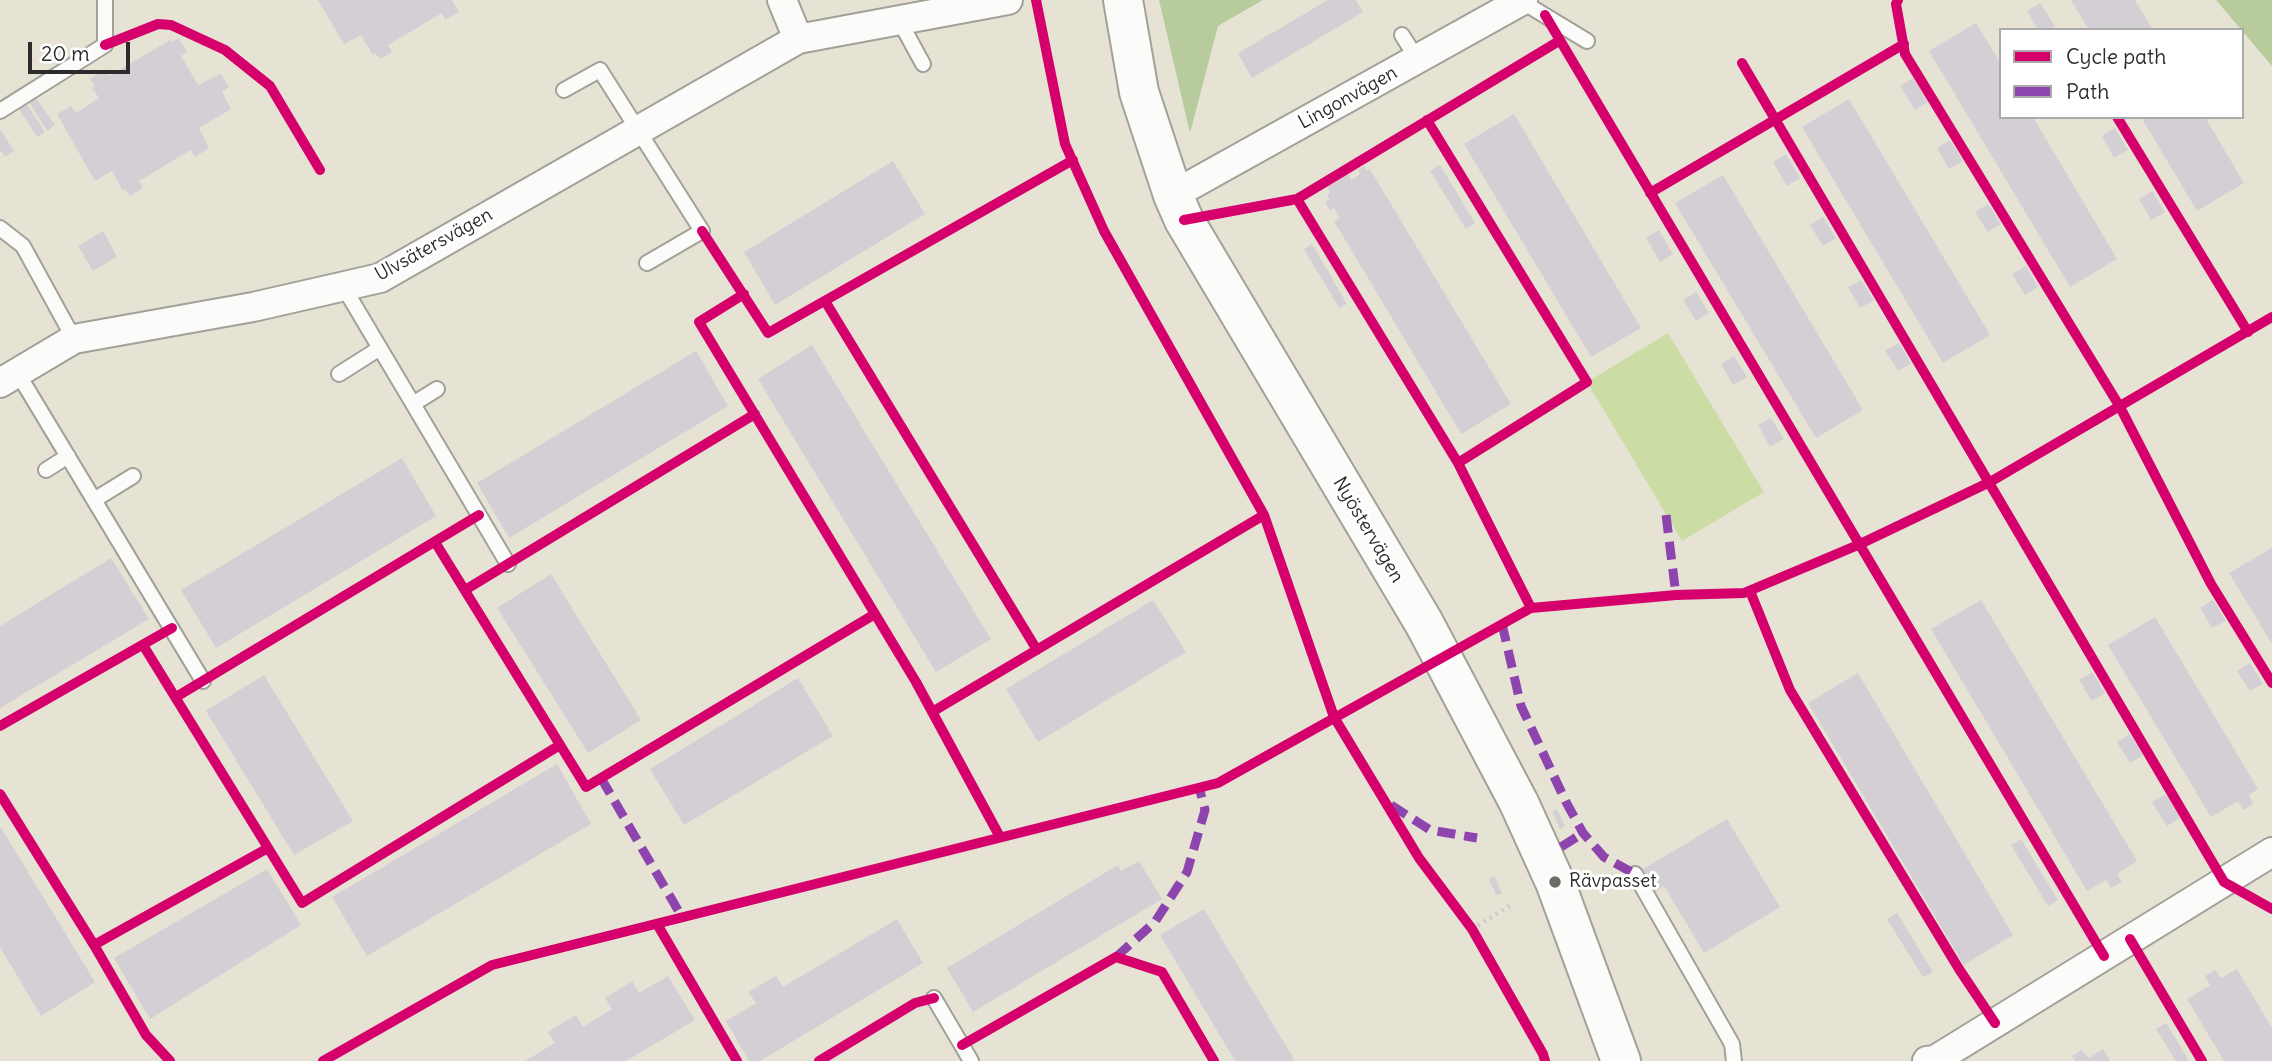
<!DOCTYPE html>
<html>
<head>
<meta charset="utf-8">
<style>
  body { margin:0 }
  #map { position:relative; width:2272px; height:1061px; overflow:hidden; background:#e6e3d5; font-family:Delius,sans-serif }
  canvas { display:block }
  .legend { position:absolute; left:1999px; top:28px; width:245px; height:91px; box-sizing:border-box; background:#fff; border:2px solid #aaa; margin:0; padding:9px 12px; list-style:none; font-size:21px; color:#2b2b2b }
  .legend li { display:flex; align-items:center; gap:14px; height:35px }
  .legend b { width:35px; border:2px solid #aaa }
  .scale { position:absolute; left:28px; top:42px; width:102px; height:32px; box-sizing:border-box; border:4px solid #2b2b2b; border-top:0; padding-left:9px; font-size:21px; line-height:24px; white-space:nowrap; color:#2b2b2b; -webkit-text-stroke:5px #fff; paint-order:stroke }
</style>
</head>
<body>
<div id="map">
<canvas width="2272" height="1061"></canvas>
<ul class="legend">
<li><b style="height:9px;background:#d6006c"></b>Cycle path</li>
<li><b style="height:9px;background:#8e44ad"></b>Path</li>
</ul>
<div class="scale">20 m</div>
</div>
<script>
const g = document.querySelector('canvas').getContext('2d');
g.lineJoin = 'round';
function paint(path, color) {
  g.fillStyle = color;
  g.fill(path, 'evenodd');
}
function trace(path, color, width, dash) {
  g.strokeStyle = color;
  g.lineWidth = width;
  g.lineCap = dash ? 'butt' : 'round';
  g.setLineDash(dash || []);
  g.stroke(path);
}
function label(font, color, halo, rows, align = 'center') {
  g.font = font + ' Delius,sans-serif';
  g.lineWidth = 6;
  g.setLineDash([]);
  g.textBaseline = 'middle';
  g.strokeStyle = halo;
  g.fillStyle = color;
  for (const [text, x, y, turn = 0] of rows) {
    g.save();
    g.translate(x, y);
    g.rotate((+turn || 0) * Math.PI / 180);
    g.textAlign = isNaN(turn) ? turn : align;
    if (halo) g.strokeText(text, 0, 0);
    g.fillText(text, 0, 0);
    g.restore();
  }
}
const green = new Path2D(`
  M1668 333 1764 492 1682 541 1587 382Z`);
const forest = new Path2D(`
  M1159 0H1263L1218 26 1190 133Z
  M2216 0H2272V66Z`);
const building = new Path2D(`
  M318 0H452L459 12 445 20 442 13 388 45 392 52 380 59 375 53 373 55 361 35 344 44Z
  M1328 0H1356L1363 12 1252 78 1238 53Z
  M2071 0H2135L2153 30H2089Z
  M2040 3 2055 26 2049 30H2038L2027 11Z
  M1976 23 2001 64V117H2033L2117 259 2070 287 1929 51Z
  M179 38 187 52 181 56 198 85 221 74 229 87 222 92 231 109 199 128 209 148 195 157 191 150 139 181 143 188 130 196 125 189 123 191 112 171 95 181 57 114 71 106 76 113 99 98 92 88 95 86 90 79 105 69 109 76 170 40 172 42Z
  M1913 78 1928 102 1915 110 1900 86Z
  M36 98 55 125 47 131 30 103Z
  M1849 99 1990 335 1943 363 1802 127Z
  M26 103 45 132 37 137 19 109Z
  M1514 114 1641 328 1591 357 1464 144Z
  M2141 117H2205L2244 183 2197 211Z
  M2115 128 2128 150 2114 158 2102 136Z
  M0 129 14 151 5 157 0 150Z
  M1950 140 1963 161 1949 169 1937 148Z
  M1786 154 1800 178 1787 186 1773 162Z
  M893 161 925 214 775 305 744 252Z
  M1440 165 1475 223 1466 229 1430 171Z
  M1364 166 1367 171 1370 169 1511 404 1461 434 1334 221 1340 218 1334 208 1330 211 1325 202 1330 199 1327 195 1330 192 1327 186 1348 174 1352 180 1360 174 1358 170Z
  M1723 175 1863 410 1816 438 1675 203Z
  M2152 191 2165 212 2151 220 2139 199Z
  M1988 204 2001 224 1988 232 1975 212Z
  M1823 217 1836 238 1823 246 1810 225Z
  M1659 230 1673 254 1660 262 1646 238Z
  M103 231 117 257 93 271 78 246Z
  M1312 244 1347 304 1339 308 1304 249Z
  M2026 266 2038 287 2025 295 2012 274Z
  M1861 280 1874 300 1860 308 1848 287Z
  M1696 292 1709 313 1696 321 1683 300Z
  M1899 343 1911 363 1898 371 1885 350Z
  M812 345 991 639 936 672 758 379Z
  M696 351 728 406 509 538 477 483Z
  M1734 356 1747 377 1733 385 1721 364Z
  M1771 418 1784 439 1770 447 1758 425Z
  M402 458 436 516 216 648 181 590Z
  M2272 548V644L2229 573Z
  M111 558 149 619 0 708V626Z
  M551 574 641 720 588 753 497 608Z
  M1153 600 1186 652 1038 742 1006 689Z
  M1981 600 2137 861 2117 874 2122 882 2111 888 2106 880 2087 891 1931 629Z
  M2213 600 2226 621 2212 628 2200 608Z
  M2155 617 2258 789 2249 795 2253 804 2243 810 2238 801 2211 817 2108 645Z
  M2250 663 2263 684 2250 691 2237 671Z
  M2092 672 2105 693 2092 701 2079 680Z
  M1858 673 2013 935 1964 965 1808 703Z
  M264 675 353 821 294 855 206 711Z
  M798 678 833 736 684 825 650 769Z
  M2130 734 2143 755 2130 763 2117 742Z
  M557 764 591 824 367 956 332 897Z
  M2166 794 2180 818 2167 826 2152 802Z
  M1557 809 1565 826 1560 829 1552 812Z
  M1727 819 1780 907 1704 953 1664 886 1654 892 1640 871Z
  M0 826 95 982 41 1016 0 947Z
  M2021 839 2058 900 2048 906 2011 845Z
  M1139 861 1162 899 973 1012 947 968 1118 865 1121 871Z
  M267 869 301 925 150 1019 114 958Z
  M1494 876 1502 893 1496 895 1489 879Z
  M1204 909 1295 1061H1235L1160 935Z
  M1897 913 1933 972 1923 977 1887 919Z
  M897 919 923 963 760 1061H749L726 1021 756 1003 748 992 776 976 783 987Z
  M2237 969 2272 1028V1061H2224L2187 999 2210 985 2205 976 2215 970 2221 978Z
  M668 976 695 1020 626 1061H525L555 1043 548 1032 576 1015 583 1027 612 1009 605 998 632 981 639 993Z
  M2166 1023 2189 1061H2176L2156 1029Z
  M2103 1049 2110 1061H2075L2072 1056 2082 1050 2088 1058Z`);
const path = new Path2D(`
  M1472 929 1511 905`);
const lane = new Path2D(`
  M1521 1 1587 41
  M899 20 923 64
  M1402 35 1417 59
  M564 90 600 70 702 231 647 263
  M0 111 105 45V0
  M0 228 23 246 74 339
  M343 286 508 564
  M17 372 203 681
  M339 374 380 348
  M413 404 437 389
  M46 470 68 456
  M94 500 133 476
  M1635 874 1732 1044 1734 1061
  M934 998 971 1061`);
const street = new Path2D(`
  M782 0 798 39
  M1173 195 1523 0
  M0 383 74 339 253 307 380 278 798 39 1008 0
  M1927 1061 1935 1060 2272 852`);
const secondary = new Path2D(`
  M1123 0 1139 92 1173 195 1184 220 1424 623 1519 803 1555 882 1621 1061`);
const quiet = new Path2D(`
  M1666 515 1676 595
  M1502 624 1521 706 1566 802 1583 833 1604 857 1635 874
  M601 778 682 917
  M1391 805 1430 830 1477 838
  M1561 847 1583 833
  M1116 957 1155 922 1187 872 1205 810 1199 787`);
const cycleway = new Path2D(`
  M1036 0 1065 144 1104 231 1264 515 1334 717 1419 858 1472 929 1543 1054 1545 1061
  M1898 0 1896 4 1905 54 2120 407 2211 584 2272 683
  M1545 15 2104 956
  M105 45 158 24 171 25 225 50 270 86 320 170
  M1742 63 2224 882 2272 909
  M2117 117 2248 332
  M1427 120 1587 382 1458 463
  M1650 193 1904 44
  M1297 199 1458 463 1531 608
  M1184 220 1297 199 1559 41
  M702 231 768 333 1073 160
  M744 294 699 322 916 682 1000 837
  M825 301 1037 650
  M435 542 586 787 875 614
  M465 590 755 414
  M1750 591 1790 690 1959 969 1995 1023
  M143 645 302 903 560 745
  M176 697 479 515
  M932 712 1264 515
  M0 726 172 628
  M0 794 94 945 268 848
  M657 924 737 1061
  M2130 939 2202 1061
  M94 945 146 1035 170 1061
  M962 1045 1116 957 1162 972 1214 1061
  M323 1061 492 965 1218 783 1531 608 1676 595 1744 593 1858 545 1990 482 2272 317
  M819 1061 915 1003 934 998`);
const markers = [
  [1555,882,7,"#6c6b66"]
];
const streetNames = [
  ["Lingonvägen",1348,98,-29],
  ["Ulvsätersvägen",434,245,-29],
  ["Nyöstervägen",1368,530,59]
];
const poiNames = [
  ["Rävpasset",1569,882]
];
paint(green, '#cbdca5');
paint(forest, '#b7cb9c');
paint(building, '#d4cfd4');
trace(lane, '#a2a199', 18);
trace(street, '#a2a199', 32);
trace(secondary, '#a2a199', 42);
trace(path, '#c9c9c5', 4.5, [2, 5]);
trace(lane, '#fbfbf9', 14);
trace(street, '#fbfbf9', 28);
trace(secondary, '#fbfbf9', 38);
trace(quiet, '#8e44ad', 9, [18, 9]);
trace(cycleway, '#d6006c', 10);
for (const [x, y, r, color] of markers) {
  const dot = new Path2D();
  dot.arc(x, y, r, 0, 2 * Math.PI);
  g.fillStyle = color;
  g.fill(dot);
  trace(dot, '#fff', 2.5);
}
label('19px', '#2b2b2b', '#fff', streetNames);
label('19px', '#2b2b2b', '#fff', poiNames, 'left');
</script>
</body>
</html>
